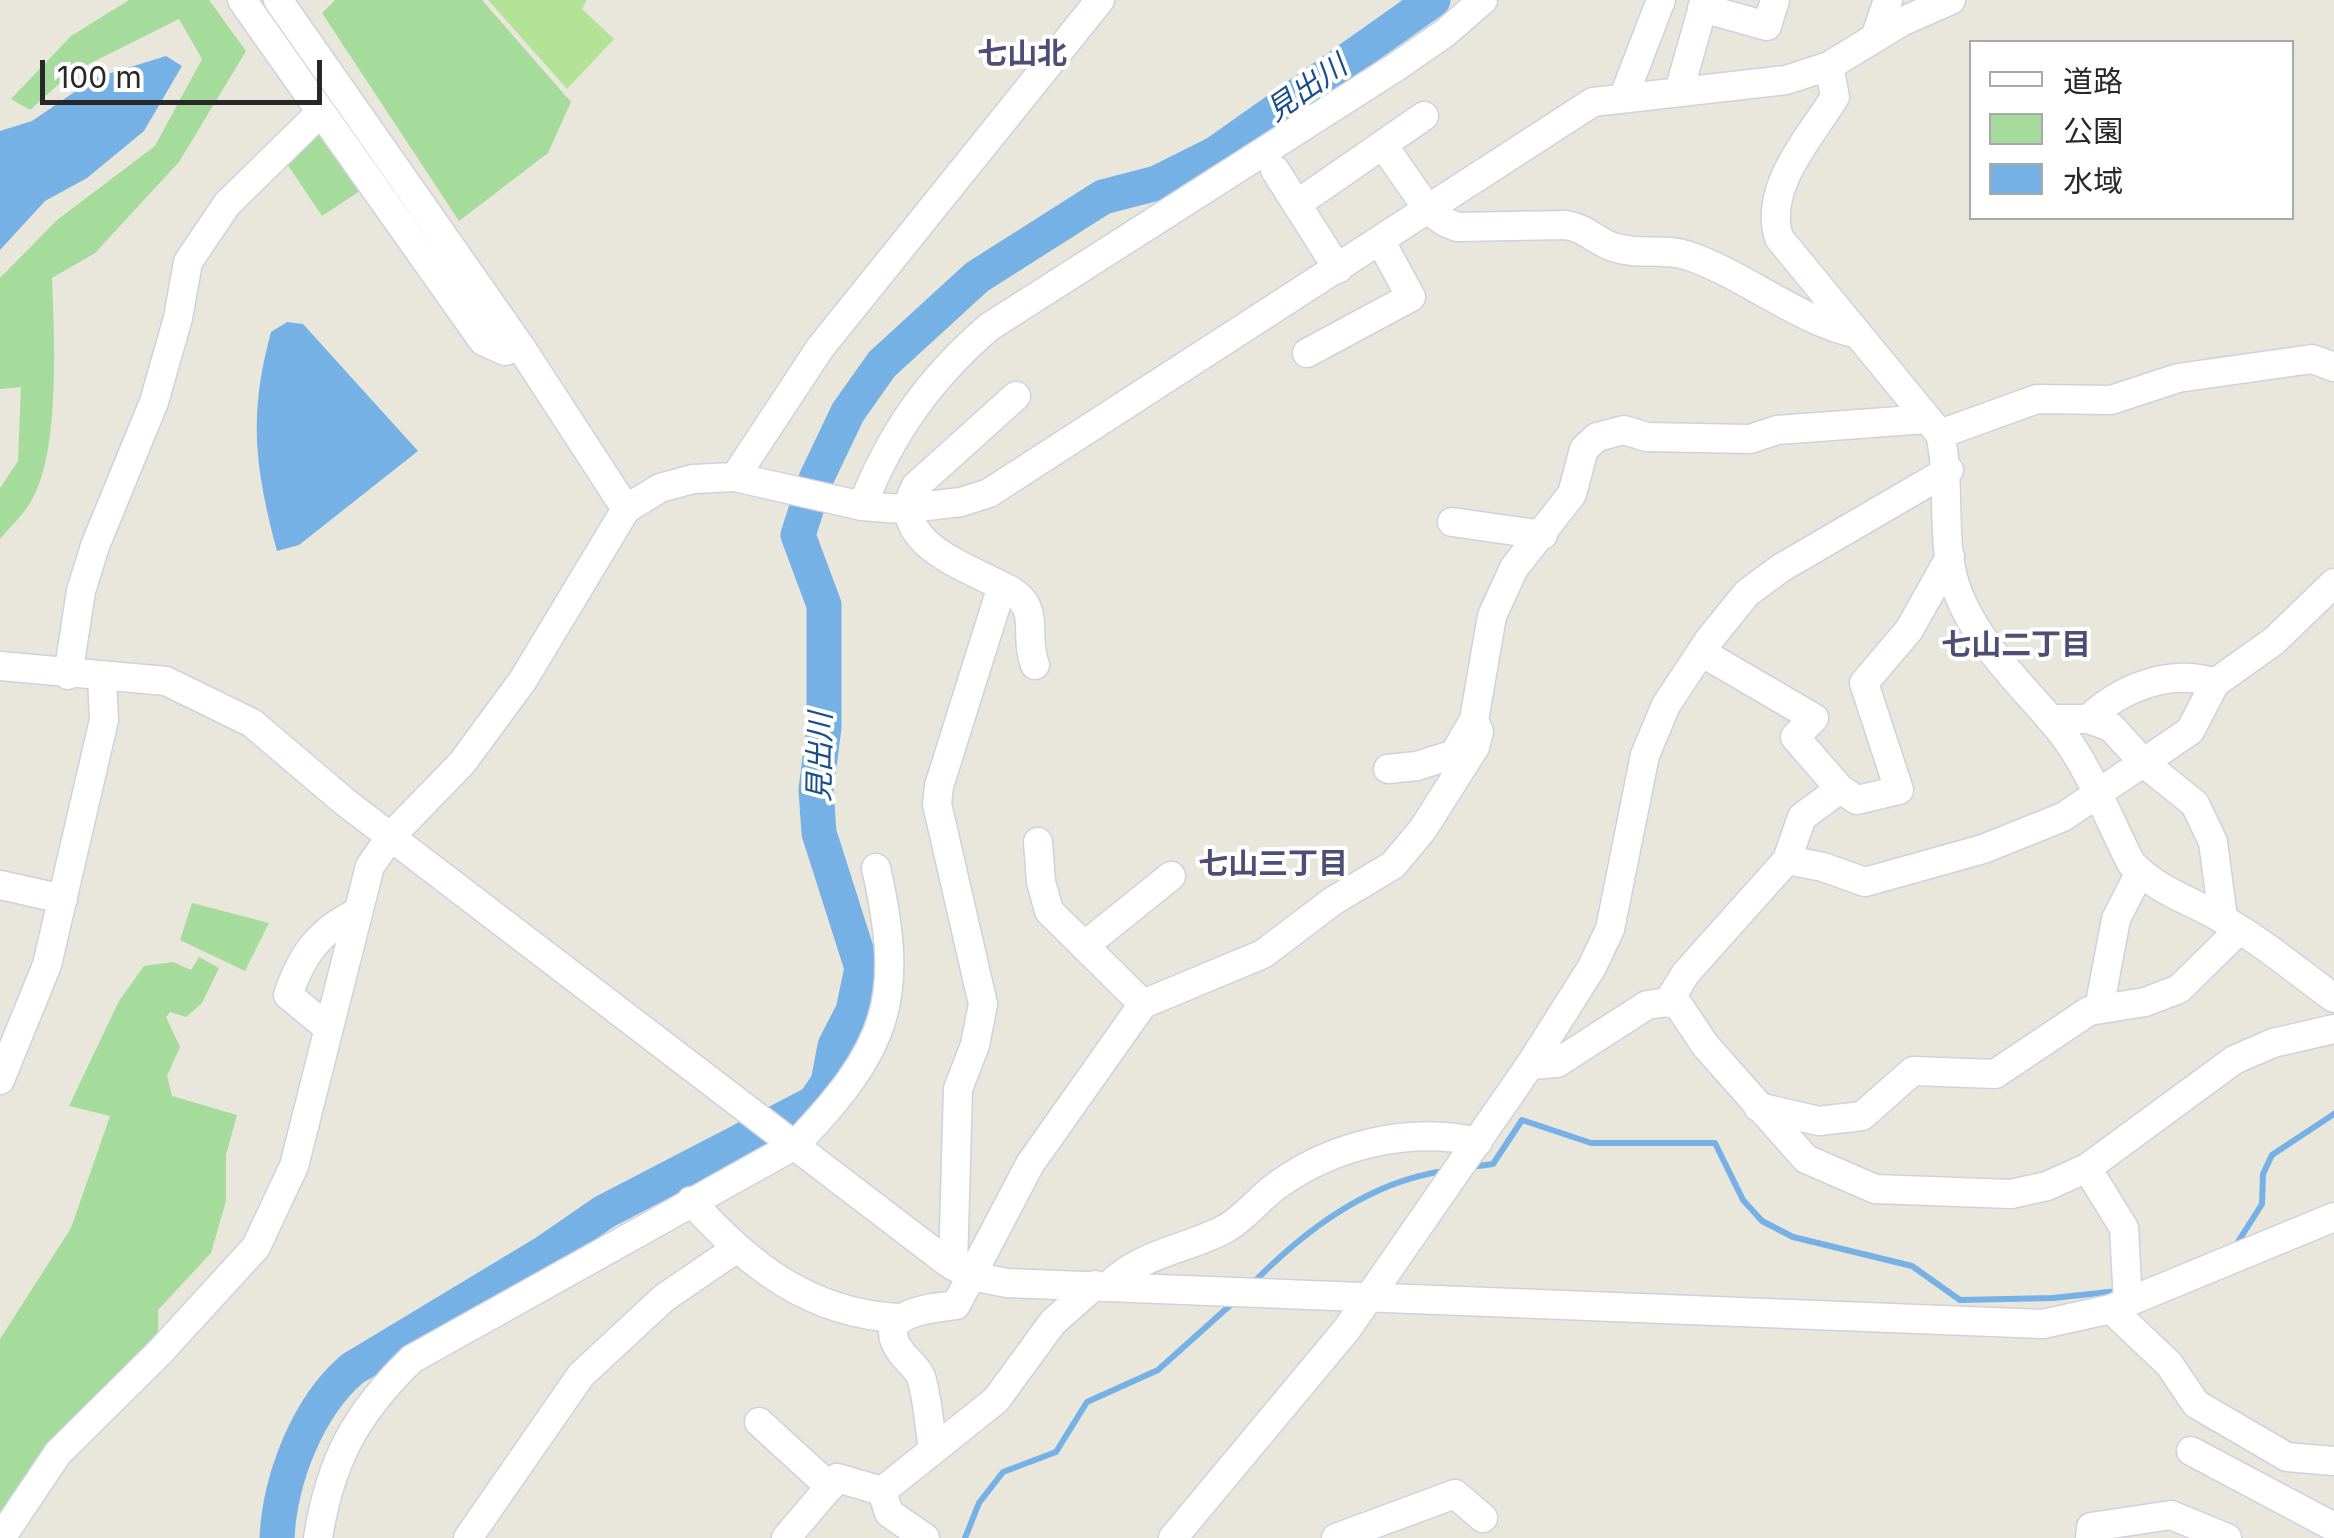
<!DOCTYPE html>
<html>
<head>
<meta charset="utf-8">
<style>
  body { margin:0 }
  #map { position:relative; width:2334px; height:1538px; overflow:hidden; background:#e9e6db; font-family:Inter,"Noto Sans JP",sans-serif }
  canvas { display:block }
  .legend { position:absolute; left:1969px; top:40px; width:325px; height:180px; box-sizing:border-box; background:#fff; border:2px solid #a9a9a9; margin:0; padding:12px 18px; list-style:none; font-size:30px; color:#282828 }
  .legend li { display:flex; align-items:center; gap:20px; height:50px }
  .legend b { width:50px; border:2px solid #a9a9a9 }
  .scale { position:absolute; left:40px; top:60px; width:282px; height:45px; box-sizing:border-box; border:5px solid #282828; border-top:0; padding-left:12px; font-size:30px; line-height:35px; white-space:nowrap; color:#282828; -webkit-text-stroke:8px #fff; paint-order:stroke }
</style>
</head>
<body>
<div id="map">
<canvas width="2334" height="1538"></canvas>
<ul class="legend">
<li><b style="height:12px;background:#fff"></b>道路</li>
<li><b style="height:28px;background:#a5dc9b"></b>公園</li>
<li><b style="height:28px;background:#75b1e4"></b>水域</li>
</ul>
<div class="scale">100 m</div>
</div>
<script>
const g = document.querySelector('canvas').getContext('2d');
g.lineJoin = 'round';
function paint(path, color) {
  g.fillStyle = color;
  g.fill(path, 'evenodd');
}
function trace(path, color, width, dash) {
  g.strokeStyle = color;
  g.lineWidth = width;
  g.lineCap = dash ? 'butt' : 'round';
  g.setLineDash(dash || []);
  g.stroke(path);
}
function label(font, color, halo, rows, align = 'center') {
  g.font = font + ' Inter,"Noto Sans JP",sans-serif';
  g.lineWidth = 8;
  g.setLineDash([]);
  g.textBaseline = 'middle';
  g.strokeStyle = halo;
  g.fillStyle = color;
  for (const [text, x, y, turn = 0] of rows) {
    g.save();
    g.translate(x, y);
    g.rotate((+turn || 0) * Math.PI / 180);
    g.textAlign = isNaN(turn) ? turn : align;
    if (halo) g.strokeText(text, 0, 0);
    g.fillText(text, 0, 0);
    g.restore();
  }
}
const green = new Path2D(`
  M129 0H209L246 51 179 162 95 253 52 278C54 334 61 456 30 503 22 516 10 527 0 539V488L18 461 21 387 0 389V278L57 220 155 146 202 59 179 19 71 73 30 110 11 99 71 36Z
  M335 0H482L571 102 548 153 459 221 322 13Z
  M323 126 366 187 322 216 285 161Z
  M192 903 269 923 245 971 180 940Z
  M199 957 219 968 202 1003 186 1017 170 1012 166 1017 180 1047 167 1076 172 1096 237 1115 226 1155V1201L211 1253 158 1310V1340L0 1517V1339L71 1228 110 1116 69 1106 119 1001 144 966 173 962 191 970Z`);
const pitch = new Path2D(`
  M488 0H587L582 9 614 39 567 89Z`);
const water = new Path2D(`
  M166 56 182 66 144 131 87 178 45 201 0 250V131L32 121 95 78Z
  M287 322 303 324 418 451 299 545 277 551C255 468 248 416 271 332Z`);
const stream = new Path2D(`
  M1471 1167 1493 1164 1522 1120 1591 1143H1715L1743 1200 1762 1221 1793 1237 1912 1266 1960 1300 2053 1298 2118 1291
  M2236 1245 2262 1204 2263 1174 2272 1155 2334 1114
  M1252 1284C1304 1231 1368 1182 1444 1171
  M965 1538 979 1503 1003 1472 1056 1452 1087 1402 1158 1370 1236 1300`);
const river = new Path2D(`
  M277 1538C280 1479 307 1408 352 1369L546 1252 604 1212 814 1103 828 1083 835 1046 853 1011 862 968 819 833 816 790 824 727V605L798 535 816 479 848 412 882 364 977 277 1103 197 1157 183 1215 154 1433 0`);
const minor = new Path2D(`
  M278 0 520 346 626 509
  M1702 8 1767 26 1775 0
  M1875 38 1888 0
  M1829 66 1835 97C1809 139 1763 188 1779 238L1940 434C1952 485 1939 545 1958 593 1978 645 2023 686 2058 728 2087 762 2110 822 2131 863 2161 894 2190 899 2224 920 2263 942 2298 972 2334 998
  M1679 91 1705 0
  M1624 96 1661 0
  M321 112 483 341 505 351 520 346
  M1383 145 1429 211 1445 222 1457 227 1565 225C1585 227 1595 241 1613 247 1638 256 1664 247 1689 256 1749 277 1796 320 1858 334
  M1275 170 1338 269
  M1297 204 1424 116
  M1307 353 1411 297 1381 242
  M1940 434 2037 399 2111 400 2178 378 2312 359 2334 367
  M735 477 820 348 1100 0
  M862 506C891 433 929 379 989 327L1396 67 1445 33 1483 0
  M1452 522 1543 535
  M1002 586C1045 606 1022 630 1035 665
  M0 666 166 681 252 723 345 802 947 1262 971 1276 1007 1283 2043 1324 2111 1309 2334 1217
  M68 675 81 591 95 546 154 402 178 318 188 262 227 204 321 112 242 0
  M2050 719H2088L2111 727 2144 763 2195 804 2213 842 2223 918
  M2088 719C2121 688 2170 668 2215 683
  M1388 769 1417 766 1454 754 1474 720 1492 616 1514 568 1572 494 1584 449 1597 437 1624 430 1647 437 1750 439 1777 430 1927 419
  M1840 789 1857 800 1899 790 1864 683 1909 630 1950 557
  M1038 842 1041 882 1049 911 1143 1004
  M1787 860 1823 867 1865 882 1983 849 2063 817 2190 731 2215 683 2274 641 2334 583
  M0 885 63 899
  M1084 946 1171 876
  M1668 1002 1686 973 1787 860 1802 817 1840 789 1795 737 1814 718 1701 652
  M2099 1009 2116 919 2140 872
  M327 1027 288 995C302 954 319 931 358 912
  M1530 1065 1557 1063 1647 1005 1668 1002 1679 1006 1705 1045 1806 1159 1875 1189 2011 1194 2047 1186 2087 1168 2234 1060 2273 1043 2334 1029
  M0 1080 47 965 104 720 102 678
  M1758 1107 1819 1121 1862 1116 1913 1071 1995 1074 2089 1011 2145 1002 2179 989 2239 930
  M2087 1168 2124 1228 2128 1302
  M691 1201C748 1265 810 1314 899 1318
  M953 1266 958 1089 975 1045 983 1004 937 804 939 786 1002 586C966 567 885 540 916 486L1016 396
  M1108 1286C1143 1252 1185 1250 1225 1229 1245 1218 1260 1197 1279 1184 1334 1145 1410 1126 1478 1142
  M2111 1309 2169 1364 2196 1404 2287 1457 2334 1461
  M759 1422 830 1487
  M933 1449C929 1426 928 1399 921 1377 917 1367 907 1361 901 1352 872 1313 930 1308 956 1305L1030 1164 1143 1004 1263 954 1333 901 1393 865 1423 829 1475 747 1479 732 1474 720
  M2191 1451 2334 1527
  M882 1491 996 1400 1053 1322 1095 1285
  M1 1538 58 1453 159 1353 256 1247 294 1166 370 866 392 835 462 763 523 680 626 509 660 488 693 479 735 477 862 506 901 509 961 502 989 493 1593 102 1786 80 1829 66 1901 22 1951 0
  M318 1538C330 1461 356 1413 412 1359L795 1145C888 1048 906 1000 876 868
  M468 1538 581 1375 664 1298 734 1250
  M786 1538 837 1478 882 1491 889 1513 925 1538
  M1173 1538 1347 1329 1530 1065 1592 967 1610 929 1645 755 1666 705 1709 640 1747 593 1781 568 1949 470
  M1336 1538 1455 1494 1483 1518
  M2090 1538 2091 1527 2171 1515 2227 1538`);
const neighbourhoodNames = [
  ["七山北",1022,55],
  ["七山二丁目",2016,646],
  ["七山三丁目",1273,865]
];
const waterNames = [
  ["見出川",1307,89,-35],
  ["見出川",821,757,-89]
];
paint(green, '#a5dc9b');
paint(pitch, '#b4e398');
paint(water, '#75b1e4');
trace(stream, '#75b1e4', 6);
trace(river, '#75b1e4', 35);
trace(minor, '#d0d0e0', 31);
trace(minor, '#fff', 28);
label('bold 30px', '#4d4d75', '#fff', neighbourhoodNames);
label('italic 30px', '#184e8c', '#fff', waterNames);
</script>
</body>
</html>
